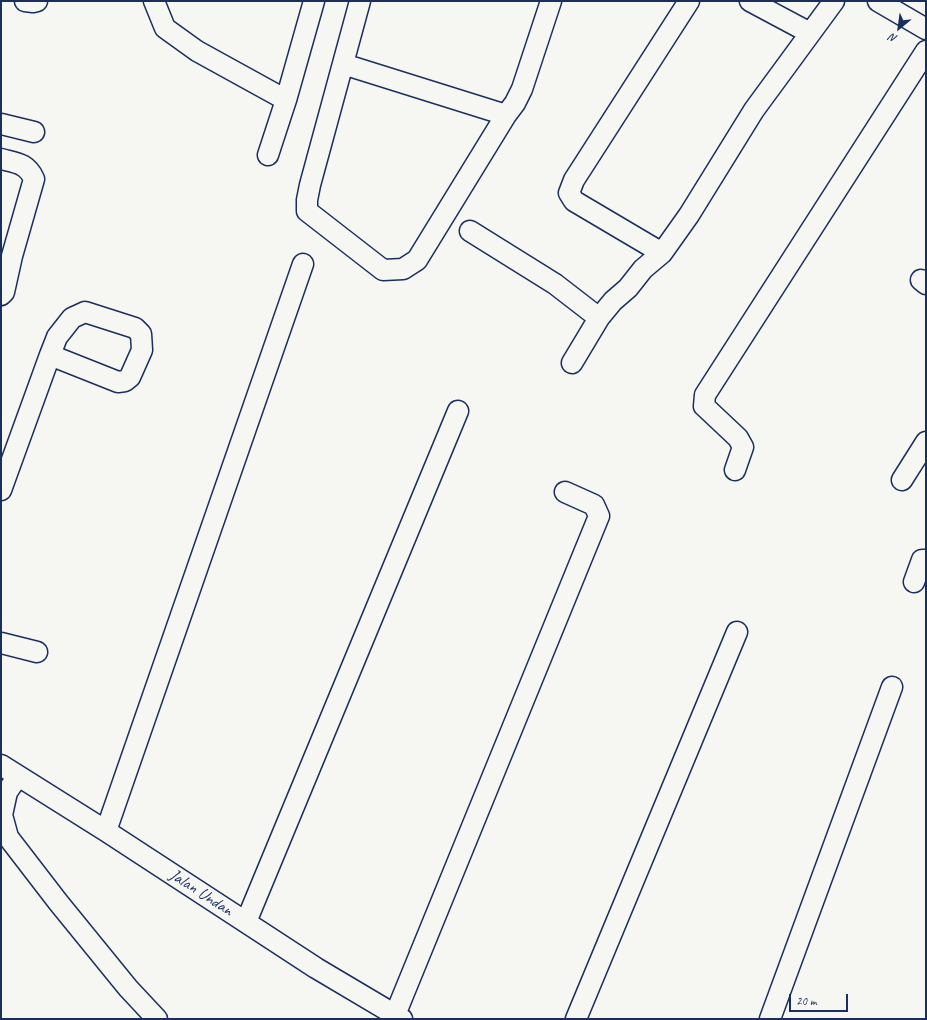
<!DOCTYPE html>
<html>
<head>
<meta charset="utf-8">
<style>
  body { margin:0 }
  #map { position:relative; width:927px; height:1020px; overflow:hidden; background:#f6f6f2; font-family:Caveat,sans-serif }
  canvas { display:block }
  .frame { position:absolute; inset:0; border:2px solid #1b2f5e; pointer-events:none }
  .north { position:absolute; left:879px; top:8px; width:40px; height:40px; -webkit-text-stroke:3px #f6f6f2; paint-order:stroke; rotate:209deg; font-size:11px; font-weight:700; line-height:16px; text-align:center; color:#1b2f5e }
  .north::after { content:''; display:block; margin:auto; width:14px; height:18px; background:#1b2f5e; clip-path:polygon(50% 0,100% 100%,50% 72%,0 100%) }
  .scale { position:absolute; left:789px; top:994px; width:59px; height:18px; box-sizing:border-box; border:2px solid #1b2f5e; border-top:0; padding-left:5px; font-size:12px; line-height:14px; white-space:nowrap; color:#1b2f5e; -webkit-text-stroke:3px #f6f6f2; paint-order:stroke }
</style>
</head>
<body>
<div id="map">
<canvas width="927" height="1020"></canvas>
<div class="frame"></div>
<div class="north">N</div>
<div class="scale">20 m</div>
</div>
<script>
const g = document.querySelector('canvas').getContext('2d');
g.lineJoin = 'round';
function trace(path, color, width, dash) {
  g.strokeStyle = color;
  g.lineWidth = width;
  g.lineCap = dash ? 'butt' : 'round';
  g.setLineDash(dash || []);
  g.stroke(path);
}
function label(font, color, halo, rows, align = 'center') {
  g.font = font + ' Caveat,sans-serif';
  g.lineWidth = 3.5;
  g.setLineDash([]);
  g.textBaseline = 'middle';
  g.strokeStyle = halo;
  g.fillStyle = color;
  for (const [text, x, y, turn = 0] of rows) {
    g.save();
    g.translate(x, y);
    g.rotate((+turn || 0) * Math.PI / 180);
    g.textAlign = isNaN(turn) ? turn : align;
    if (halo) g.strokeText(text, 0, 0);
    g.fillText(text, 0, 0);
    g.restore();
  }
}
const minor = new Path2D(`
  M25 1 33 2 37 1
  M154 1 165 28 197 51 286 100
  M360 1 310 185 307 200V211L383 270 403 269 417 260 506 115 515 103 522 89 551 1
  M750 1 810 33
  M878 1 926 29
  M343 64 506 115
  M1 124 34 132
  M268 155 286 100 314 1
  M1 159C16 163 27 163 34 179L12 256 4 292 1 295
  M470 231 555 284 599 318
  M662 253 574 201 569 193 574 180 689 1
  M921 280 926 284
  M572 363 599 318 613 301 628 288 643 269 662 253 689 215 754 110 834 1
  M735 470 743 447 738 438 704 406 705 395 926 51
  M902 480 926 442
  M1 490 50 355 57 337 72 318 85 312 135 328 141 334 142 350 130 377 125 381 118 382 50 355
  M914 582 922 560H926
  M1 643 37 652
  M1 765 106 831 316 968 402 1019
  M18 776 7 792 2 815 8 837 58 902 128 988 157 1019
  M106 831 303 264
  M246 922 458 411
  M395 1015 599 516 594 505 565 492
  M576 1019 737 632
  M770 1019 892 687`);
const streetNames = [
  ["Jalan Undan",201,893,33]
];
trace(minor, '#1b2f5e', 23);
trace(minor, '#f6f6f2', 20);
label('17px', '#1b2f5e', '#f6f6f2', streetNames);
</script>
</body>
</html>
